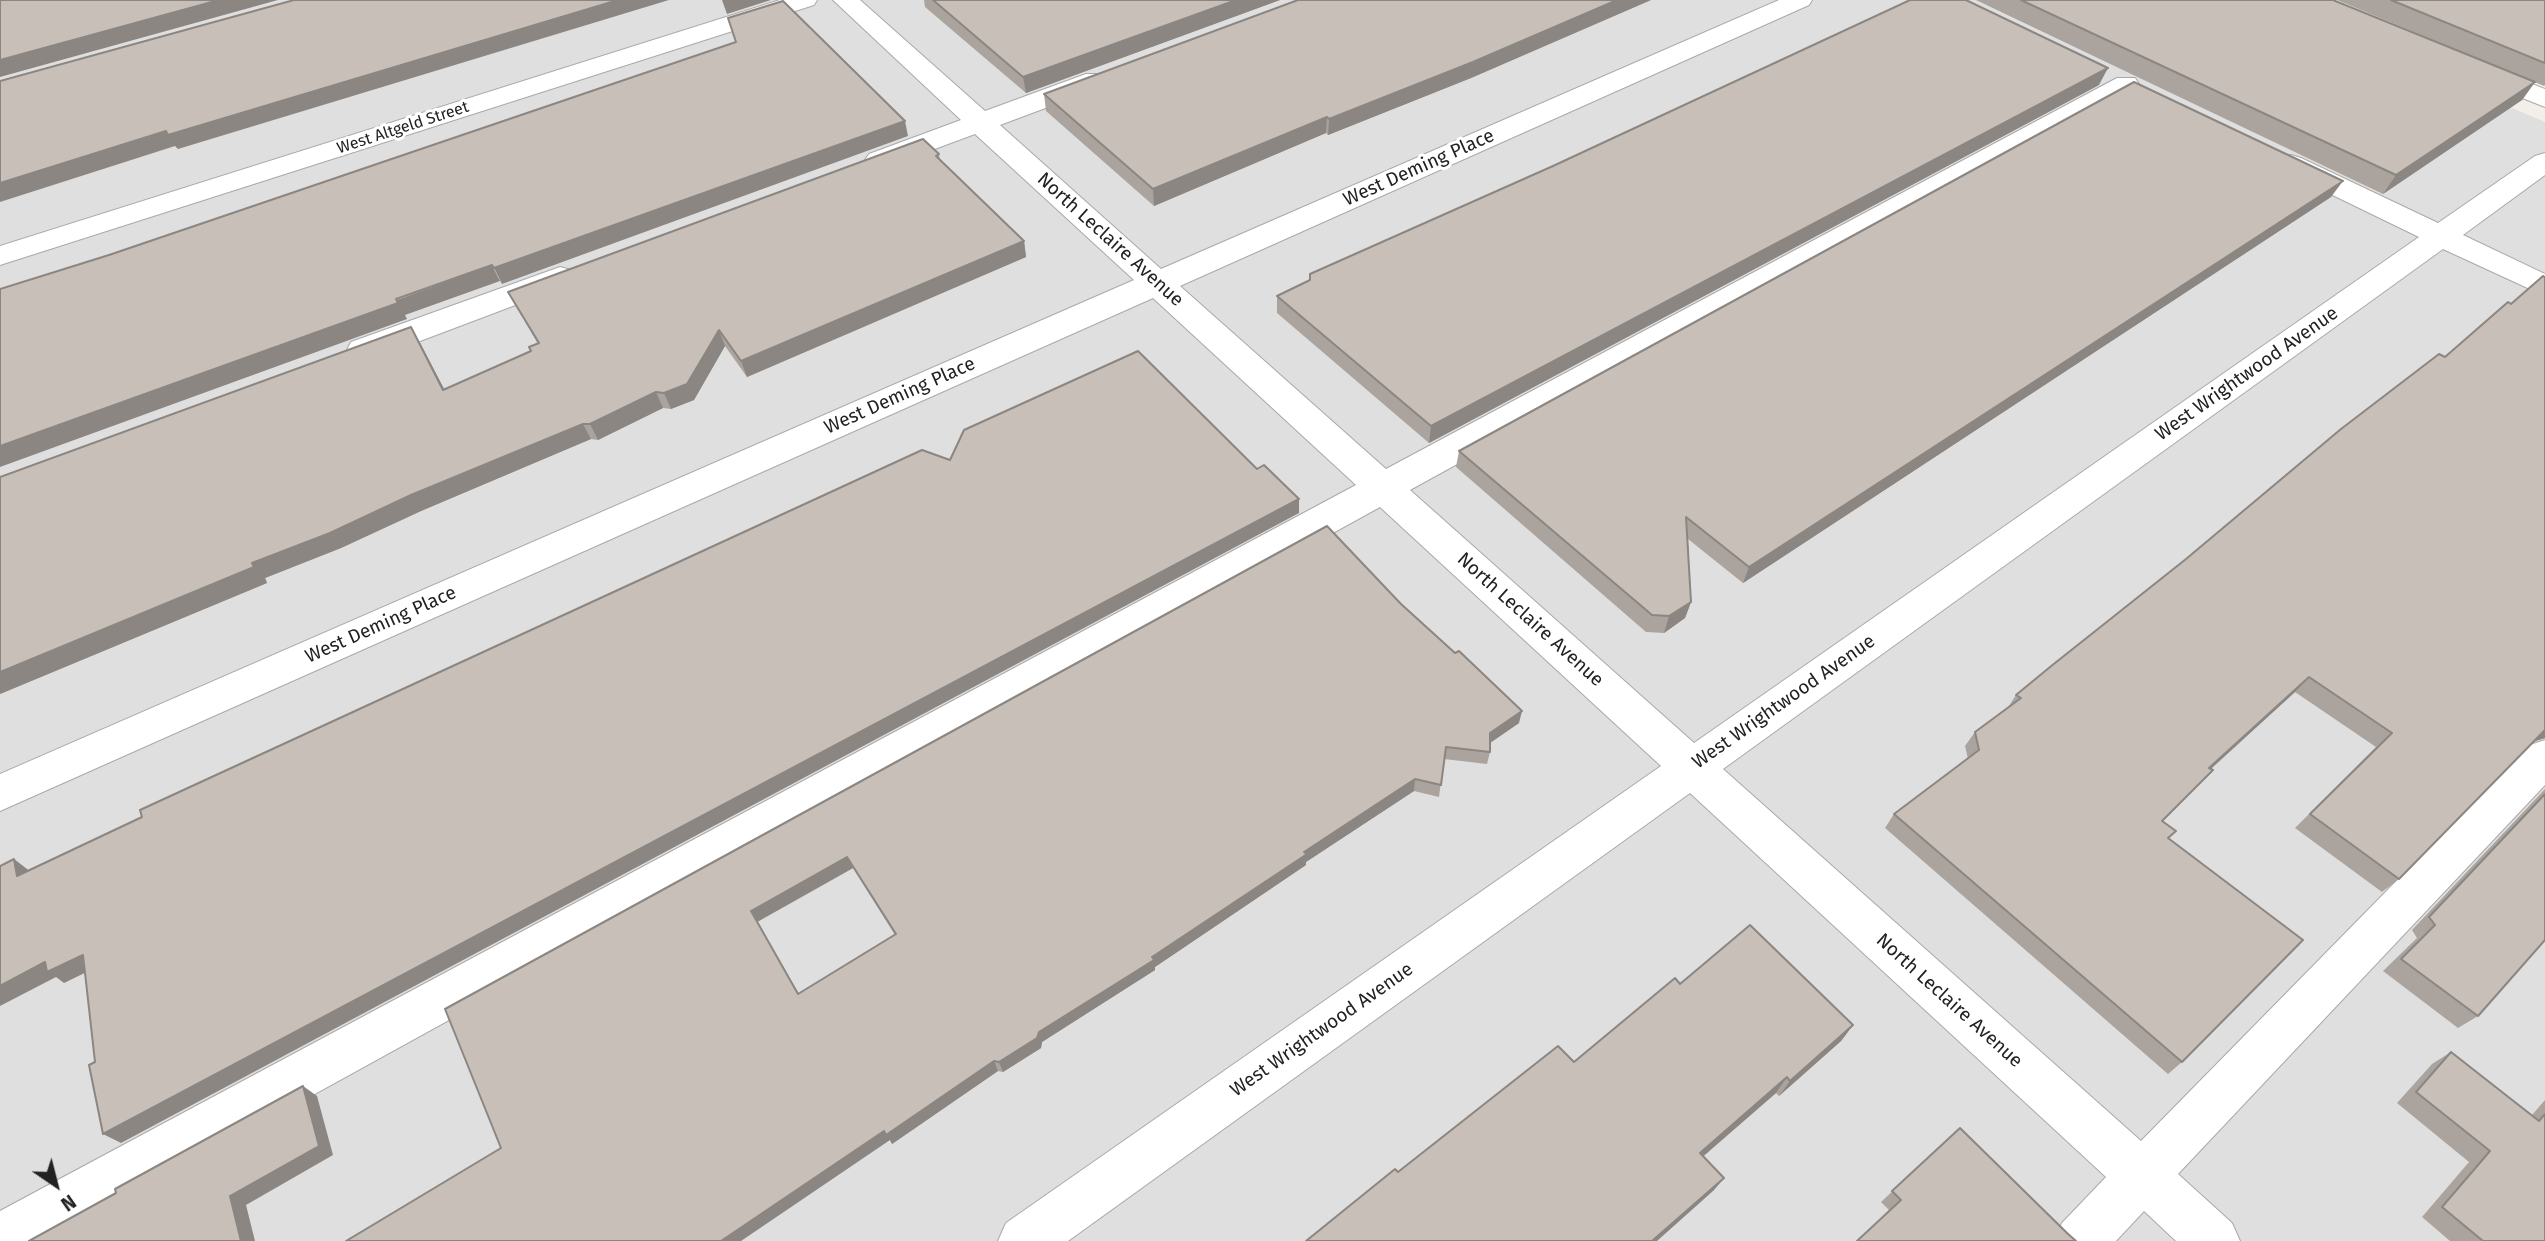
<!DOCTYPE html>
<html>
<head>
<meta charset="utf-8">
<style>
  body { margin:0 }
  #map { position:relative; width:2545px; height:1241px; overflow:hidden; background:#f2efe9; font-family:"Fira Sans",sans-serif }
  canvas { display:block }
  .north { position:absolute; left:21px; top:1150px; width:70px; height:70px; -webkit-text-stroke:5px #fff; paint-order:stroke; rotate:145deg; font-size:19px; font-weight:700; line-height:28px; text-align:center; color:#222 }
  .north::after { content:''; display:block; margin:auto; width:24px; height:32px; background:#222; clip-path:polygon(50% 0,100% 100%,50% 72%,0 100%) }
</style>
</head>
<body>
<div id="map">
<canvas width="2545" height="1241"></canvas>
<div class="north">N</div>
</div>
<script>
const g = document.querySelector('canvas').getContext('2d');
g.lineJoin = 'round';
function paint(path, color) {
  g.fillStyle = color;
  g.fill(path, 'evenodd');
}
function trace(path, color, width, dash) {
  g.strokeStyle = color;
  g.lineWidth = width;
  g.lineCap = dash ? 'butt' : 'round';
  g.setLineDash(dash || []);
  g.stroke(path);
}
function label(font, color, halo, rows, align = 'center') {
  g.font = font + ' "Fira Sans",sans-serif';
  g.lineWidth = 6;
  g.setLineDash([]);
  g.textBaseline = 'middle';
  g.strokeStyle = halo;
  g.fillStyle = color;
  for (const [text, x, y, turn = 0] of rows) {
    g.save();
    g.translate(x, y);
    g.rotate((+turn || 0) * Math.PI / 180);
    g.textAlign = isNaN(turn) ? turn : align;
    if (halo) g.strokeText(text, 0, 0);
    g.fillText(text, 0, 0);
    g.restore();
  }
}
const residential = new Path2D(`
  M0 0H2258L2545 122V1241H0Z`);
const minor = new Path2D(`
  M780 0H817L814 5 0 265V246Z
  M833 0H860L985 111 1086 74H1104L1108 80 1104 86 1000 125 1161 269 1779 0H1812L1809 5 1180 286 1386 469 2117 78H2135L2139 84 2135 90 1410 490 1694 743 2419 237 2281 170 2277 164 2281 158 2291 155 2301 158 2438 223 2535 156 2545 153V175L2463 235 2545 274V296L2443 249 1723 769 2141 1141 2530 745 2545 740V785L2178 1174 2232 1223 2240 1241H2176L2144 1211 2116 1241H2054L2062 1223 2106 1177 1690 793 1068 1241H998L1006 1223 1661 766 1380 507 48 1241H0V1211L1356 485 1153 298 0 811V774L1134 280 975 134 889 166 879 169 869 166 865 160 869 154 961 120Z
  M2481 64 2545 89V107L2472 78 2468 72 2472 66Z
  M560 267 571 270 575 277 571 284 375 358 363 361 351 358 347 350 351 342Z`);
const wall = new Path2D(`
  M924 0H1280L1026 93 925 7Z
  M1298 0H1651L1471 78 1328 135 1326 133 1154 206 1046 111 1044 94Z
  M1976 0H2333L2535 82 2522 100 2383 194Z
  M2337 0H2545V85L2544 86Z
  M2099 85 1429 443 1277 313V296L1310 280Z
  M939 154 940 160 1024 241 1026 257 747 377 725 346 694 400 671 409 663 408 598 440 591 439 421 511 341 548 265 578 267 583 0 694 420 343 444 389 531 351 538 344 508 292Z
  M2331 197 1743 583 1688 539 1691 602 1685 618 1664 633 1646 632 1456 467 1459 451Z
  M2545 277V738L2533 742 2399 879 2382 892 2295 828 2376 747 2295 692 2211 769 2213 770 2163 821 2176 831 2169 838 2182 1062 2168 1074 1885 828 1894 814 1968 759 1965 746 1975 732 2007 709 2016 695Z
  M1401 604 1519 723 1490 743V752L1487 764 1444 759 1439 797 1414 791 1306 862V865L1155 967V970L1042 1042 1041 1048 1003 1072 998 1071 892 1144 890 1140 501 1148 445 1009ZM853 868 895 935 799 994 757 922Z
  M2545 789V940L2478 1016 2458 1028 2383 971 2417 938 2412 930Z
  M1680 984 1853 1025 1841 1041 1779 1096 1776 1093 1703 1156 1724 1178 1713 1191 1398 1172 1574 1062Z
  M2451 1052 2532 1115 2545 1100V1241H2450L2422 1217 2469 1162 2397 1103 2432 1064Z
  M1960 1128 2076 1241 1889 1210 1881 1202Z`);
const shadedWall = new Path2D(`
  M219 0H278L0 77V60Z
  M618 0H669L178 149 175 146 0 202V183L166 131Z
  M722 0H771L727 14Z
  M1236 0H1280L1026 93 1023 77Z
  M1617 0H1651L1471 78 1328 135 1329 119Z
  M2108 68 2099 85 1429 443 1431 426Z
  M2535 82 2522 100 2383 194 2396 175Z
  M1327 117 1326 133 1154 206 1153 189Z
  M905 121 908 136 502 284 494 268Z
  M2343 181 2331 197 1743 583 1749 567Z
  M1024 241 1026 257 747 377 741 361Z
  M492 265 500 281 405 315 407 319 0 467V446Z
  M411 327 420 343 453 406 443 390Z
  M719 330 725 346 694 400 671 409 664 393Z
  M656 392 663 408 598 440 590 424Z
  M583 424 591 439 421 511 341 548 265 578 267 583 0 694V672L411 495Z
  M1299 499V513L121 1143 103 1134Z
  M1691 602 1685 618 1664 633 1669 616Z
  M2309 677 2295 692 2196 782 2209 768Z
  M1522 711 1519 723 1487 745 1490 733Z
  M2545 729V738L2528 743Z
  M1415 779 1414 791 1306 862V865L1155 967V970L1042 1042 1041 1048 1003 1072 999 1062 1039 1032 1152 957 1304 852Z
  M847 857 853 868 757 922 751 911Z
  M14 859 31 872 17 876Z
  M83 955 99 966 64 983 56 977 0 1006V986L45 962Z
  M1853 1025 1841 1041 1779 1096 1790 1081Z
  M994 1061 998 1071 892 1144 890 1140 741 1241H721L884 1131Z
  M1787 1077 1776 1093 1691 1167 1700 1153Z
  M303 1086 317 1096 333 1155 246 1205 255 1241H241L230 1196Z
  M1724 1178 1713 1191 1657 1241H1652Z`);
const building = new Path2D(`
  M0 0H219L0 60Z
  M294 0H618L168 135 166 131 0 183V81Z
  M933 0H1236L1023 77Z
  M1298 0H1617L1473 62 1329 119 1327 117 1153 189 1044 94Z
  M1910 0H1966L2108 68 1431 426 1277 296 1310 280V274L1553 166Z
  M2021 0H2333L2535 82 2396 175Z
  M2391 0H2545V63Z
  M783 1 905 121 494 268 492 265 396 299 398 303 0 446V289L109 255 736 42 728 18Z
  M2134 82 2343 181 1749 567 1686 517 1691 602 1669 616 1652 615 1459 451Z
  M923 139 939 154 936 156 1024 241 741 361 719 330 687 384 664 393 656 392 590 424H583L411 495 330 533 252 563 254 567 0 672V477L411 327 443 390 531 351 529 347 539 343 508 292Z
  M2543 276 2545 277V730L2399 879 2310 814 2392 733 2309 677 2209 768 2213 770 2162 821 2176 831 2168 838 2303 940 2182 1062 1894 814 1979 750 1975 732 2021 698 2016 695 2050 667 2186 559 2341 429 2439 354 2445 357 2508 302 2511 304Z
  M1138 351 1257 469 1264 465 1299 499 103 1134 89 1065 95 1062 83 955 47 972 45 962 0 986V866L14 859 17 876 142 817 140 810 922 450 950 460 964 430Z
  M1327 526 1401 604 1455 653 1459 651 1522 711 1490 733V752L1446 747 1441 785 1415 779 1304 852 1307 854 1152 957 1154 960 1039 1032 1037 1038 999 1062 994 1061 886 1135 884 1131 721 1241H346L501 1148 445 1009ZM847 857 896 934 798 994 751 911Z
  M2545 794V940L2478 1016 2401 959 2435 925 2429 917Z
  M1750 925 1853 1025 1790 1081 1787 1077 1700 1153 1724 1178 1652 1241H1306L1395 1169 1398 1172 1558 1046 1574 1062 1675 978 1680 984Z
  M2451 1052 2539 1121 2545 1114V1241H2483L2442 1207 2490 1151 2416 1092Z
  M303 1086 319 1146 230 1196 241 1241H29L116 1193 115 1189Z
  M1960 1128 2067 1233 2076 1241H1857L1901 1200 1892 1191Z`);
const farStreetnames = [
  ["West Altgeld Street",403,128,-18]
];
const streetNames = [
  ["West Deming Place",1419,168,-24],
  ["North Leclaire Avenue",1110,240,42],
  ["West Wrightwood Avenue",2247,374,-35],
  ["West Deming Place",900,396,-24],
  ["North Leclaire Avenue",1530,620,42],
  ["West Deming Place",381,625,-24],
  ["West Wrightwood Avenue",1784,702,-35],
  ["North Leclaire Avenue",1949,1001,42],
  ["West Wrightwood Avenue",1322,1030,-35]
];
paint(residential, '#e0dfdf');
trace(minor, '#a9a9a9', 2);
paint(minor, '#fff');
paint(wall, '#aba49e');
paint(shadedWall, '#8b8681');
paint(building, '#c7bfb8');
trace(building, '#8b8681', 2);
label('16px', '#222', '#fff', farStreetnames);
label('19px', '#222', '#fff', streetNames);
</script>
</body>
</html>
